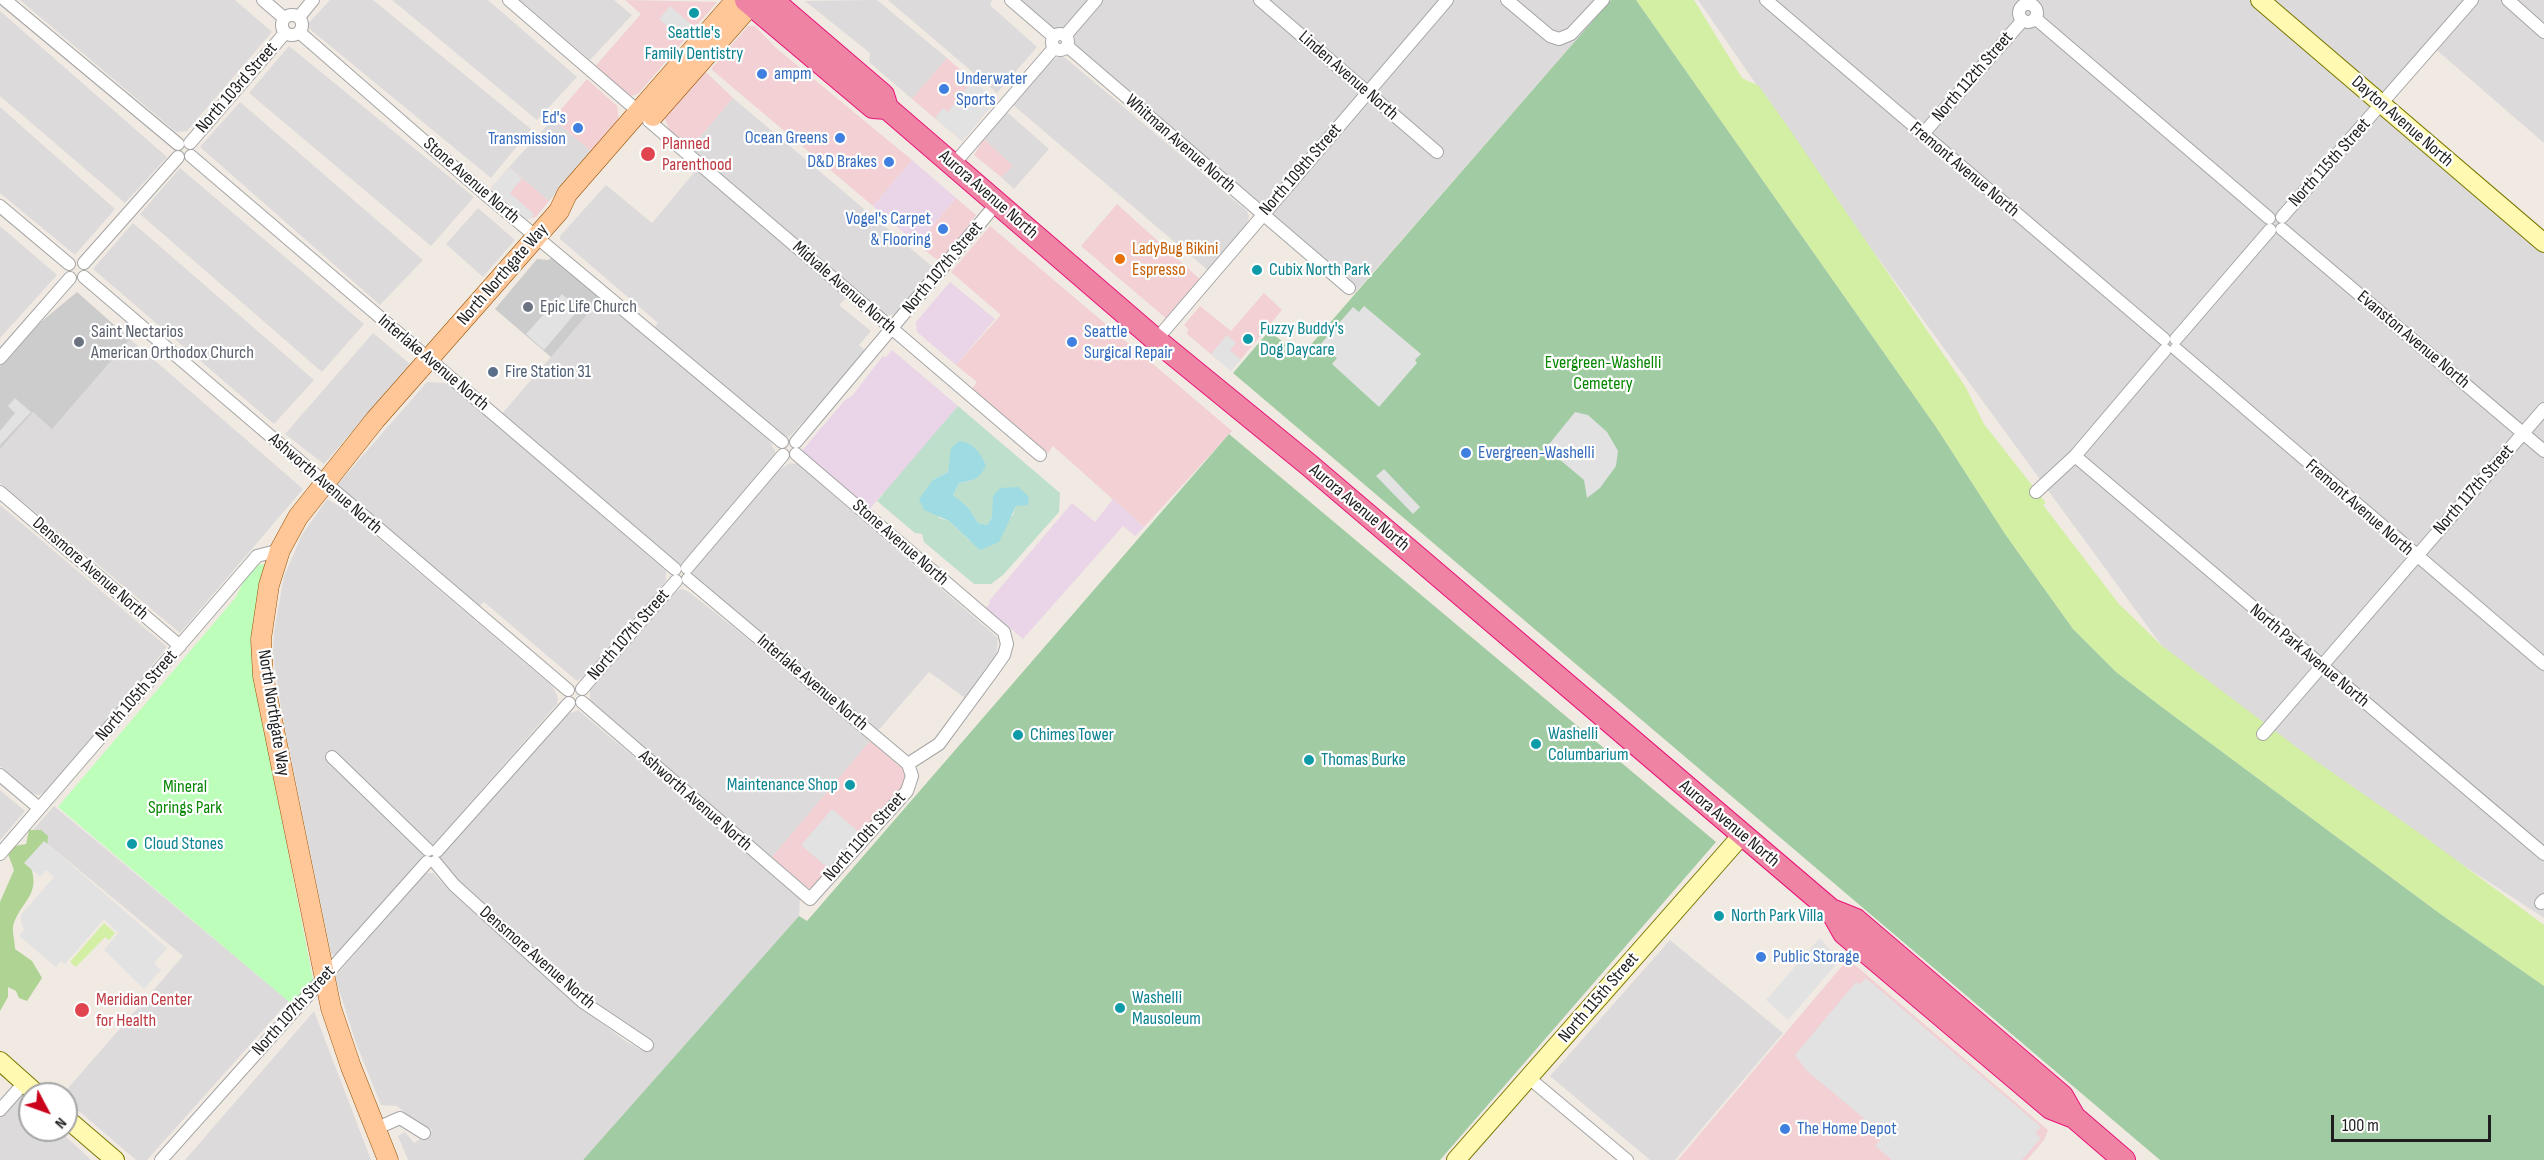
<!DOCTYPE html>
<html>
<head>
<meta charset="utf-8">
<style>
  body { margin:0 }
  #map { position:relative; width:2544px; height:1160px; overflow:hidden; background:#f0eae2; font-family:"Sofia Sans Condensed",sans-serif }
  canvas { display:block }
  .north { position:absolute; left:18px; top:1082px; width:60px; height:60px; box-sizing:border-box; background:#fff; border:2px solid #a5a5a5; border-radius:50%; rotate:131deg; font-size:16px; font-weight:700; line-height:24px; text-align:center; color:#1e1e1e }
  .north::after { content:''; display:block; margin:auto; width:21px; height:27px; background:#cb001a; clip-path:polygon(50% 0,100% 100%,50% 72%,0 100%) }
  .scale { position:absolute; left:2331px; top:1115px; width:160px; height:27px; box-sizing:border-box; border:3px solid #1e1e1e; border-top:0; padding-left:8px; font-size:18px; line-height:21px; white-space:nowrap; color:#1e1e1e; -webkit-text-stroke:4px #fff; paint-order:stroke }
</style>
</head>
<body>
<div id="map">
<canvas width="2544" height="1160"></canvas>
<div class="north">N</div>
<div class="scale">100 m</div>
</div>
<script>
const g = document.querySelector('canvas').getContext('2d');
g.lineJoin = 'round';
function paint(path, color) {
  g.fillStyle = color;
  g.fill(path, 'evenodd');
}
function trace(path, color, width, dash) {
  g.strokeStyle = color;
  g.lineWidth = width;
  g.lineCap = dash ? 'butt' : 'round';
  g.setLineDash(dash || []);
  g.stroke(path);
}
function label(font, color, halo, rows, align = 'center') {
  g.font = font + ' "Sofia Sans Condensed",sans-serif';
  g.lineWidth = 4.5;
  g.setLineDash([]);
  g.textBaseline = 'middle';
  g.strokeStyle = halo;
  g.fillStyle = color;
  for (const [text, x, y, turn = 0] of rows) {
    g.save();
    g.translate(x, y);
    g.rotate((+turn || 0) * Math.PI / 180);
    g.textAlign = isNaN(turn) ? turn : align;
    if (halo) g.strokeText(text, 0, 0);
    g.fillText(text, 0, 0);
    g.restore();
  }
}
const residential = new Path2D(`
  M20 0H235L272 32 187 131 176 132Z
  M330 0H373L531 129 491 178 306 26Z
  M392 0H488L577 77 537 120Z
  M520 0H614L632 15 590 60Z
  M877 0 947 58 912 99 869 62 870 53 805 1Z
  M888 0H992L990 5 1037 47 997 93Z
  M1012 0H1611L1355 293Z
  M1698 0H2544V143L2432 46 2382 105 2544 243V918L2263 734 2181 672 1845 213Z
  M0 11 167 157 125 203 0 96Z
  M289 46 474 197 431 246 249 93Z
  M1062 55 1247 211 1249 216 1247 227 1209 271 1013 105 1050 61Z
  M733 98 935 269 898 314 883 316 689 150Z
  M240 102 423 260 380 305 200 147Z
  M0 107 115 209 75 255 0 193Z
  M1007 112 1049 149 1014 189 1001 177 1013 166 984 139Z
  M553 119 592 152 549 201 509 167Z
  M180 168 364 324 322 372 140 214Z
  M697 169 846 298 839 305 871 331 859 345 865 350 834 389 789 437 783 436 654 328 658 323 560 239V236L606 185 652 223Z
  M478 208 515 240 483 277 446 244Z
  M133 223 314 380 274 424 93 269Z
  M0 226 57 275 0 338Z
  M602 297 769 440 775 451V459L688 562 681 564H676L501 415Z
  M373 333 410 364 324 464 285 434Z
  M130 339 303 489 180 633 0 483V449L33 412 52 428Z
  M427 382 444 383 454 388 666 571V580L651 601 588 673 577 681 484 602 477 608 338 487V484Z
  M790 463 797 464 998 638 996 658 968 700 929 672 876 733 693 579 692 569 778 471Z
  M327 499 344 509 553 687 558 698 557 704 432 846 335 753V749L328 755 425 855 343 952 334 955 331 954 282 713 273 655 274 632 284 576 302 535Z
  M0 505 167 647 51 789 39 795 32 794 0 766Z
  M682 589 689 592 732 626 870 741 772 857 590 703V690L677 591Z
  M578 710 800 897 799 916 583 1160H408L398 1136 405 1132 414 1143 433 1130 412 1119 397 1106 381 1105 356 1043 335 977 425 873H433L450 891 576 1004 627 1042 644 1051 649 1049 573 991 567 980 468 893 440 861 442 854 562 717Z
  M0 790 25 811 0 840Z
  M54 806 289 1001 147 1160H136L66 1100V1094H63L183 956 32 831Z
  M1670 940 1783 1033 1675 1160H1650L1550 1076Z
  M314 1011 371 1160H185Z
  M21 1093 30 1102V1130H59L91 1160H0V1118Z`);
const commercial = new Path2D(`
  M625 0 717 2 638 94 631 96 626 92 622 97 591 71 641 14Z
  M748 26H755L776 48 912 160 873 206 711 69Z
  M947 58 996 101 962 141 912 99Z
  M703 72 707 73 733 98 689 150 668 132 669 129 664 116Z
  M587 79 617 106 619 119 592 152 553 119Z
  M984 139 1013 166 1001 177 974 155Z
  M509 167 549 201 536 217 527 219 491 188Z
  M956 198 976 215 941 263 917 244Z
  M1117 204 1202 281 1168 320 1081 246Z
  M990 226 1232 431 1144 527 1053 446 1048 453 972 389 977 382 956 365 1001 315 951 272Z
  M1264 293 1282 310 1231 371 1187 334 1188 329 1184 325 1200 306 1231 331Z
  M870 741 904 770 907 776 905 786 813 888H808L772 857Z
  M1848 959 2048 1130 2044 1140 2027 1160H1678Z`);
const industrial = new Path2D(`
  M912 160 956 198 917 244 873 206Z
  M950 282 995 319 956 365 917 332 916 322Z
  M892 350 958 406 885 494 883 493 868 511 800 453 846 399 852 396 883 356 886 357Z
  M1113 499 1144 527 1135 536 1123 526 1023 639 986 608 990 603 989 601 1072 503 1095 522Z`);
const religious = new Path2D(`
  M551 258 602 297 551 357 495 309 537 259 548 260Z
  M77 292 130 339 52 429 33 412 0 449V366L36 326Z`);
const grass = new Path2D(`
  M1636 0H1694L1742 78 1759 86 1788 127 1965 386 1984 424 2046 503 2043 505 2119 604 2161 645 2303 752 2425 837 2544 925V986L2439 913 2163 708 2116 672 2073 629 2005 534 1936 427Z
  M104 923 115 933 109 940 105 937 76 967 70 962Z`);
const forest = new Path2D(`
  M29 830H41L48 836 47 847 30 865C42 896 20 901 13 926 12 931 15 942 15 949L32 961 42 978 27 1001 19 998 16 991 8 987V997L0 1011V902L14 870 8 854 15 846 26 844Z`);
const wetland = new Path2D(`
  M958 406 1060 493 1059 512 1003 575 991 584H974L924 542 922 534 915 533 877 501ZM950 460 972 481 959 483 953 495 968 507 978 523 987 525 992 517 1029 497 1016 505 1013 515 970 541 949 521 939 518 933 480 948 472Z`);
const cemetery = new Path2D(`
  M1611 0H1636L1936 427 2005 534 2073 629 2116 672 2163 708 2439 913 2544 986V1160H2160L1233 373 1269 331 1301 356Z
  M1229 434 1716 842 1440 1160H583L799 916 807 921Z`);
const park = new Path2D(`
  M266 564 253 620 254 676 313 980 293 1005 58 807 236 597 245 578 256 565Z`);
const parking = new Path2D(`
  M670 6 692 25 681 38 659 19Z
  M973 80 996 101 962 141 935 118 943 108 948 112Z
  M509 167 522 179 510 193 534 214 531 218 527 219 491 188Z
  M562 294 579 309 544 350 526 334Z
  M1364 306 1421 354 1415 360 1417 363 1379 407 1332 364 1337 358 1319 346 1353 307 1359 312Z
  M1227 335 1236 343 1230 350 1241 360 1231 371 1211 354Z
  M15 398 31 412 0 445V431L15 413 8 406Z
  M1575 412 1588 415 1607 432 1618 451 1616 466 1600 488 1587 498 1584 480 1546 448Z
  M1384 469 1420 507 1413 514 1376 476Z
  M832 809 860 833 828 868 801 845Z
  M44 841 167 948 154 963 161 970 144 989 104 950 118 933 104 919 65 964 61 961 56 967 19 936 24 929 21 923V915L54 877 46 870 40 877 24 863Z
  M1820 938 1839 961 1788 1020 1766 1000Z
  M1866 978 2041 1127 2035 1133 2041 1138 2022 1160H1892L1875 1146 1881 1139 1867 1121 1806 1070 1795 1055 1856 982 1860 984Z`);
const water = new Path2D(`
  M959 441C974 443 981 453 986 466 979 479 973 481 959 483L953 495 968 507 978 523 987 525 992 517 993 496 1000 488 1018 487 1029 497 1028 505 1016 506 999 542 980 550 949 521 924 510 919 499 933 480 948 472 951 448Z`);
const street = new Path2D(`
  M5 0 178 144
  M263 0 284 18
  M509 0 639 112
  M1011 0 1054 37
  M1260 0 1437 152
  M1507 0 1550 36 1559 39 1571 34 1603 0
  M1766 0 2164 339
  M2508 0 2544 32
  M2019 13a9 9 0 1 1 18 0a9 9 0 1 1-18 0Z
  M282 25a10 10 0 1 1 20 0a10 10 0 1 1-20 0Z
  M299 17 313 0
  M2035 18 2269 218
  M299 32 485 194 782 442
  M1052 42a8 8 0 1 1 16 0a8 8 0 1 1-16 0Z
  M1065 36 1096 0
  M1067 46 1349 288
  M649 121 1040 455
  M1922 135 2023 20
  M190 143 285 33
  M191 156 675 569
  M953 165 1054 48
  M0 206 69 264
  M2282 217 2472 0
  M2282 229 2544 451
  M84 263 178 157
  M84 277 568 690
  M2176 339 2270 230
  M1156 340 1447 0
  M2176 349 2544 664
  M0 358 70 278
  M796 442 997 203
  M796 454 1004 632 1007 644 1004 655 992 672 939 744 908 764
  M2075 456 2544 854
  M0 492 180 646
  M2036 492 2075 456 2165 350
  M687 568 783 455
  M582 689 676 581
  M582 702 810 899 907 791 912 776 908 764 688 579
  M2263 734 2544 409
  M332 757 428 850
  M0 775 39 808
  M437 851 569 703
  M0 854 257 556 280 550
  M435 862 454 885 583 1002 647 1045
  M2541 903 2544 900
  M1529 1078 1627 1160
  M0 1110 24 1083
  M375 1129 400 1118 424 1133
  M161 1160 427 862`);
const secondary = new Path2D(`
  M2260 0 2544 243
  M0 1061 37 1094
  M66 1118 115 1160
  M1456 1160 1742 835`);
const primary = new Path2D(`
  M653 116 755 0
  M388 1160 351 1067 331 1008 263 676 261 639 269 585 280 550 298 517 375 420 559 211 567 194 736 0`);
const highway = new Path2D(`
  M746 0 873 107 887 108
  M772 0 883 95 887 108 1156 340 1309 465 1831 910 1856 920 2062 1096 2074 1117
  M1831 910 1844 933 2051 1108 2074 1117 2124 1160`);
const markers = [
  [694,13,6,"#0f9aa8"],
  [762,74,6,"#3f7fe0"],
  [944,89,6,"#3f7fe0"],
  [578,128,6,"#3f7fe0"],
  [840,138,6,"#3f7fe0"],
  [648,154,8,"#e0444e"],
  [889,162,6,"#3f7fe0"],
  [943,229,6,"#3f7fe0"],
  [1120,259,6,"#e8710a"],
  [1257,270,6,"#0f9aa8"],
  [528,307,6,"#6b7280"],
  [1248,339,6,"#0f9aa8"],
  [79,342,6,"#6b7280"],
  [1072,342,6,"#3f7fe0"],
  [493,372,6,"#5c6f8a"],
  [1466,453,6,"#3f7fe0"],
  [1018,735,6,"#0f9aa8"],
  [1536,744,6,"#0f9aa8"],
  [1309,760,6,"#0f9aa8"],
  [850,785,6,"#0f9aa8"],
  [132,844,6,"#0f9aa8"],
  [1719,916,6,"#0f9aa8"],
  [1761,957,6,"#3f7fe0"],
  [1120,1008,6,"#0f9aa8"],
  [82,1010,8,"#e0444e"],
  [1785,1129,6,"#3f7fe0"]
];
const cultureNames = [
  ["Seattle's",694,33,"center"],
  ["Family Dentistry",694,54,"center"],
  ["Cubix North Park",1269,270],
  ["Fuzzy Buddy's",1260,329],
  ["Dog Daycare",1260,350],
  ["Washelli",1548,734],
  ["Columbarium",1548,755],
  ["Chimes Tower",1030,735],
  ["Thomas Burke",1321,760],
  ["Maintenance Shop",838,785,"right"],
  ["Cloud Stones",144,844],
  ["North Park Villa",1731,916],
  ["Washelli",1132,998],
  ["Mausoleum",1132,1019]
];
const shopNames = [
  ["ampm",774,74],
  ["Underwater",956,79],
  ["Sports",956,100],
  ["Ed's",566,118,"right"],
  ["Transmission",566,139,"right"],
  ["Ocean Greens",828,138,"right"],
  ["D&D Brakes",877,162,"right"],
  ["Vogel's Carpet",931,219,"right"],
  ["& Flooring",931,240,"right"],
  ["Seattle",1084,332],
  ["Surgical Repair",1084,353],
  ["Evergreen-Washelli",1478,453],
  ["Public Storage",1773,957],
  ["The Home Depot",1797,1129]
];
const streetNames = [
  ["Linden Avenue North",1348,76,41],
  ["North 112th Street",1973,77,-49],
  ["North 103rd Street",237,88,-49],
  ["Dayton Avenue North",2402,122,41],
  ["Whitman Avenue North",1180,144,41],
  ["North 115th Street",2330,163,-48],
  ["North 109th Street",1301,170,-49],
  ["Fremont Avenue North",1964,170,40],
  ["Stone Avenue North",471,181,41],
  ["Aurora Avenue North",988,195,41],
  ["North 107th Street",943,268,-50],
  ["North Northgate Way",503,275,-49],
  ["Midvale Avenue North",844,288,41],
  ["Evanston Avenue North",2413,340,40],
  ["Interlake Avenue North",433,363,40],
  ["Ashworth Avenue North",325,484,41],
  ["North 117th Street",2474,490,-49],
  ["Aurora Avenue North",1359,508,40],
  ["Fremont Avenue North",2359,508,41],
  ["Stone Avenue North",900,543,41],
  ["Densmore Avenue North",90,569,41],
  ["North 107th Street",629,635,-49],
  ["North Park Avenue North",2309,656,40],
  ["Interlake Avenue North",812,683,40],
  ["North 105th Street",137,696,-49],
  ["North Northgate Way",273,713,81],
  ["Ashworth Avenue North",695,801,41],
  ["Aurora Avenue North",1729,824,40],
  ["North 110th Street",865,837,-48],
  ["Densmore Avenue North",537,958,41],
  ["North 115th Street",1599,998,-49],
  ["North 107th Street",294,1011,-48]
];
const healthNames = [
  ["Planned",662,144],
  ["Parenthood",662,165],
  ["Meridian Center",96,1000],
  ["for Health",96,1021]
];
const foodNames = [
  ["LadyBug Bikini",1132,249],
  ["Espresso",1132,270]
];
const worshipNames = [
  ["Epic Life Church",540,307],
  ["Saint Nectarios",91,332],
  ["American Orthodox Church",91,353]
];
const parkNames = [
  ["Evergreen-Washelli",1603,363],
  ["Cemetery",1603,384],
  ["Mineral",185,787],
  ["Springs Park",185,808]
];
const serviceNames = [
  ["Fire Station 31",505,372]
];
paint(residential, '#dcdadb');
paint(commercial, '#f2d0d3');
paint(industrial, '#e9d4e8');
paint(religious, '#ccc');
paint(grass, '#d2efa3');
paint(forest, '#aed393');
paint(wetland, '#bedfcc');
paint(cemetery, '#a1cba2');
paint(park, '#befebb');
paint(parking, '#e2e2e2');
paint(water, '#9fdbe2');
trace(street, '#a5a5a5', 14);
trace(secondary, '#797700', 20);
trace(primary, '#975200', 21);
trace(highway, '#e91478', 24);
trace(street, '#fff', 12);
trace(secondary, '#fff9b1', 18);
trace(primary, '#ffc698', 20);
trace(highway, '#ee83a4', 22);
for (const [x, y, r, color] of markers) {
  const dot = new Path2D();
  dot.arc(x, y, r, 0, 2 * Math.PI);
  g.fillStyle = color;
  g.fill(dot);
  trace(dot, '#fff', 2);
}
label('18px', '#0d838f', '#fff', cultureNames, 'left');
label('18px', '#366cbe', '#fff', shopNames, 'left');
label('18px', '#1e1e1e', '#fff', streetNames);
label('18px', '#be3a42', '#fff', healthNames, 'left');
label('18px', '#c56008', '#fff', foodNames, 'left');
label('18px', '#5b616d', '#fff', worshipNames, 'left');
label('18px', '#078601', '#fff', parkNames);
label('18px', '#4e5e75', '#fff', serviceNames, 'left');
</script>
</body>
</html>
